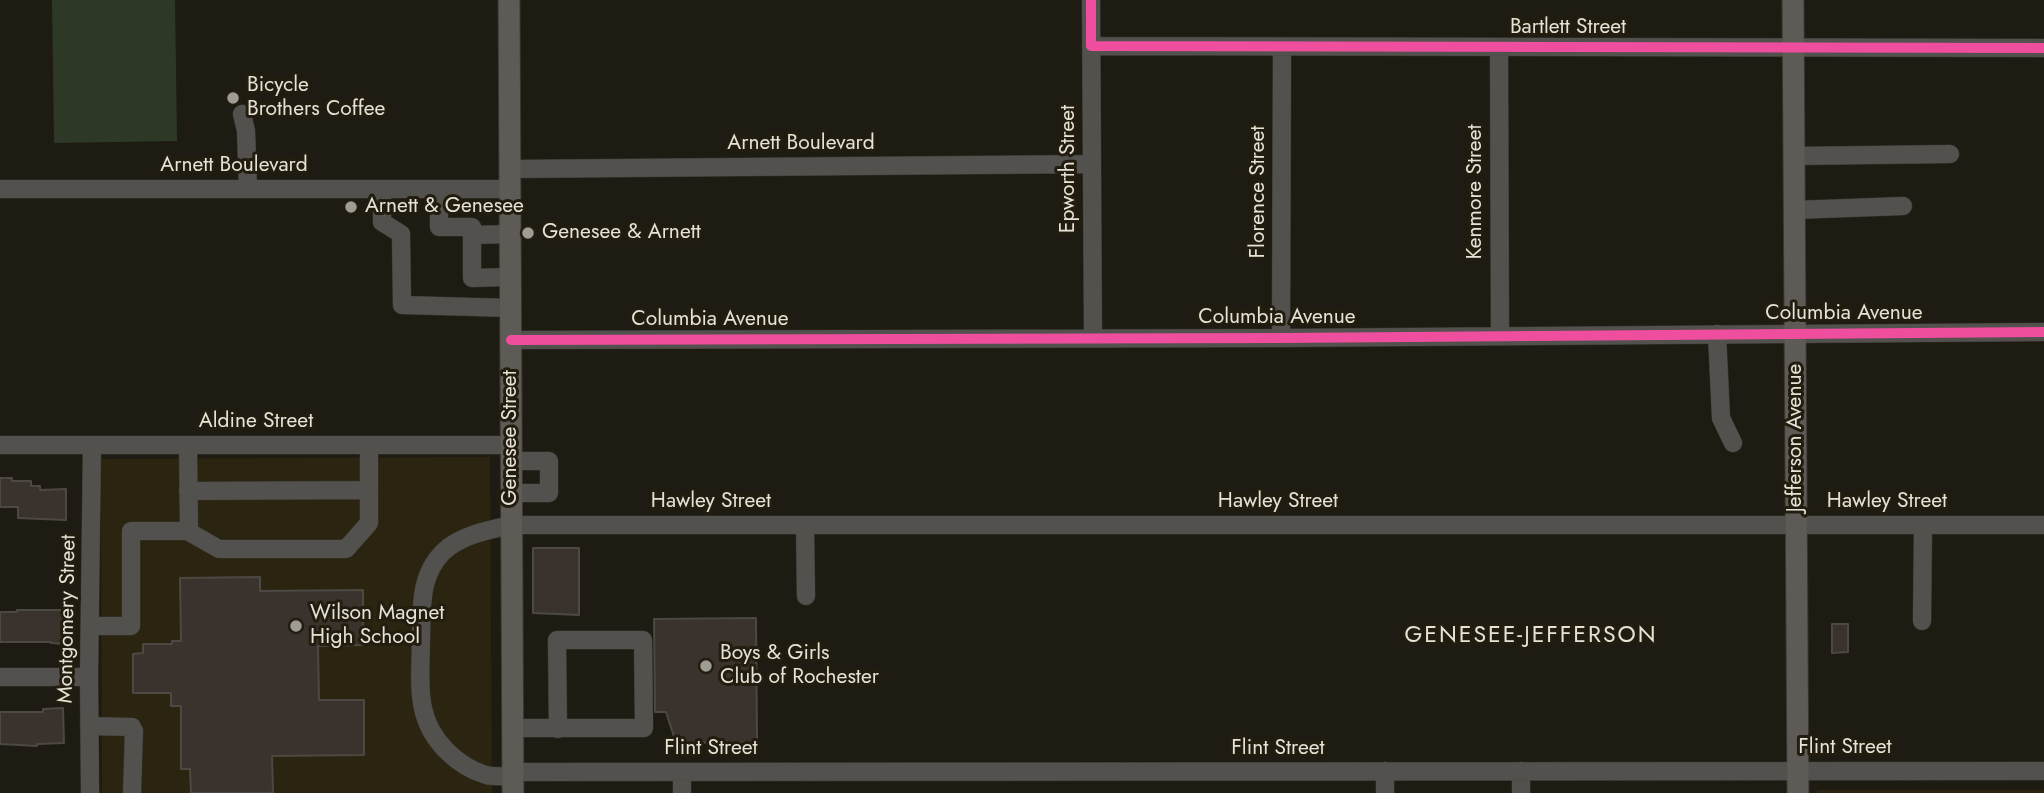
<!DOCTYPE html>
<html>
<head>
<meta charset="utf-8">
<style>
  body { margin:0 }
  canvas { display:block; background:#1d1b12 }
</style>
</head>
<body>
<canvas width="2044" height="793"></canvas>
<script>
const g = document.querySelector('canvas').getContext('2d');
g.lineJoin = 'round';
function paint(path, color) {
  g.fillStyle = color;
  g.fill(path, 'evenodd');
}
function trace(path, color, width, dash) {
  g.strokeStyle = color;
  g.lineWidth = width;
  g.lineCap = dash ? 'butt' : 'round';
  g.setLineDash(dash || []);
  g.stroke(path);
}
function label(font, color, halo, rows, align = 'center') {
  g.font = font + ' Jost,sans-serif';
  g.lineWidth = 6;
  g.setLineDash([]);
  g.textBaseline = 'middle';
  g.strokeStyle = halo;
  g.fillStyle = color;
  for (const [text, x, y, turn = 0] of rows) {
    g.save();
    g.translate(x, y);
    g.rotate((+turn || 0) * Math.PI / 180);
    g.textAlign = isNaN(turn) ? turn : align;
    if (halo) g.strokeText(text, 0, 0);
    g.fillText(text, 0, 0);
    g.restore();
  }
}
const built = new Path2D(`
  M490 457 492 793H102L101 459Z
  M1817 790H2044V793H1817Z`);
const green = new Path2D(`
  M52 0H175L177 141 54 143Z`);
const building = new Path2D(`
  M0 478H12V481H31V486H40V490L66 489V520L18 518V507H0Z
  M533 548H579V615L533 613Z
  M260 577V591L363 590V645L318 646 319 700H364V755L272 756 273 793H191L190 769H181V706H171V693H133V654L143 653V644H172V641H181L180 578Z
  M17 610H65V644L51 643V642H0V612H17Z
  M756 618 757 742 676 743 666 712H655L654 619Z
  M1832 624H1848V652L1832 653Z
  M63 708 64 743 37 744V746L0 744V712H43V709Z`);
const minor = new Path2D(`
  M1091 0 1093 338
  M1091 46 2044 48
  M1499 47 1500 336
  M242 114 246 131 248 189
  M1794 156 1950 154
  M510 169 1092 164
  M0 189H510
  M382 189V222L401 234 402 305 511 308
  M439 189V227H472V278L510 277
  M1794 210 1903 206
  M472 235 510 234
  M1717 334 1721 418 1733 443
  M1281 338 1282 47
  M511 340 1281 338 2044 332
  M0 445H511
  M188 445 189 532 219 549H346L369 523V445
  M511 461H549V493H511
  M188 491 369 490
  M805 525 806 596
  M1922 621 1923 525
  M90 626H131V531H189
  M0 677H89
  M89 726 132 727 134 731 132 793
  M513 728H644L643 640H557L558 729
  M1385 771V793
  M513 772 2044 771
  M682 772V793
  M513 776C504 776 494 777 486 775 456 766 429 739 423 708 418 686 421 661 421 638 422 608 419 576 443 552 461 535 488 530 512 525H2044
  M90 793 89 677 92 445
  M1521 793V771`);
const major = new Path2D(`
  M509 0 513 793
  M1793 0 1798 793`);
const cycleway = new Path2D(`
  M1091 0V46L2044 48
  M511 340 1281 338 2044 332`);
const markers = [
  [233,98,7,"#9f9c93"],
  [351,207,7,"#9f9c93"],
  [528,233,7,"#9f9c93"],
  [296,626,7,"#9f9c93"],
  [706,666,7,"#9f9c93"]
];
const streetNames = [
  ["Bartlett Street",1568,28],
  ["Arnett Boulevard",801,144],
  ["Arnett Boulevard",234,166],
  ["Epworth Street",1069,169,-90],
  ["Florence Street",1259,192,-90],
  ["Kenmore Street",1476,192,-90],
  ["Columbia Avenue",1844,314],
  ["Columbia Avenue",1277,318],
  ["Columbia Avenue",710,320],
  ["Aldine Street",256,422],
  ["Genesee Street",511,438,-90],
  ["Jefferson Avenue",1796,438,-90],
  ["Hawley Street",711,502],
  ["Hawley Street",1278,502],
  ["Hawley Street",1887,502],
  ["Montgomery Street",68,619,-89],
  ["Flint Street",1845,748],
  ["Flint Street",711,749],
  ["Flint Street",1278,749]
];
const poiNames = [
  ["Bicycle",247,86],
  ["Brothers Coffee",247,110],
  ["Arnett & Genesee",365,207],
  ["Genesee & Arnett",542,233],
  ["Wilson Magnet",310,614],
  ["High School",310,638],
  ["Boys & Girls",720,654],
  ["Club of Rochester",720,678]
];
const neighbourhoodNames = [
  ["GENESEE-JEFFERSON",1531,636]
];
paint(built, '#2b2410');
paint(green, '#2e3827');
paint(building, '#3a332d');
trace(building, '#4c4842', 2);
trace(minor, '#38362f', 19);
trace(major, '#38362f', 23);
trace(minor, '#53514e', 18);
trace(major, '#5e5b57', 21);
trace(cycleway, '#ef4d9e', 10);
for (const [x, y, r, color] of markers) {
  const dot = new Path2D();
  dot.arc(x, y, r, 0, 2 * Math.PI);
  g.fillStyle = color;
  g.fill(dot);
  trace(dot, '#221d0e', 2.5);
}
label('21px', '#e5e2d8', '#221d0e', streetNames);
label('21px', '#e5e2d8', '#221d0e', poiNames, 'left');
g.letterSpacing = '2px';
label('23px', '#e5e2d8', '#221d0e', neighbourhoodNames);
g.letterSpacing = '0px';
</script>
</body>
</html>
